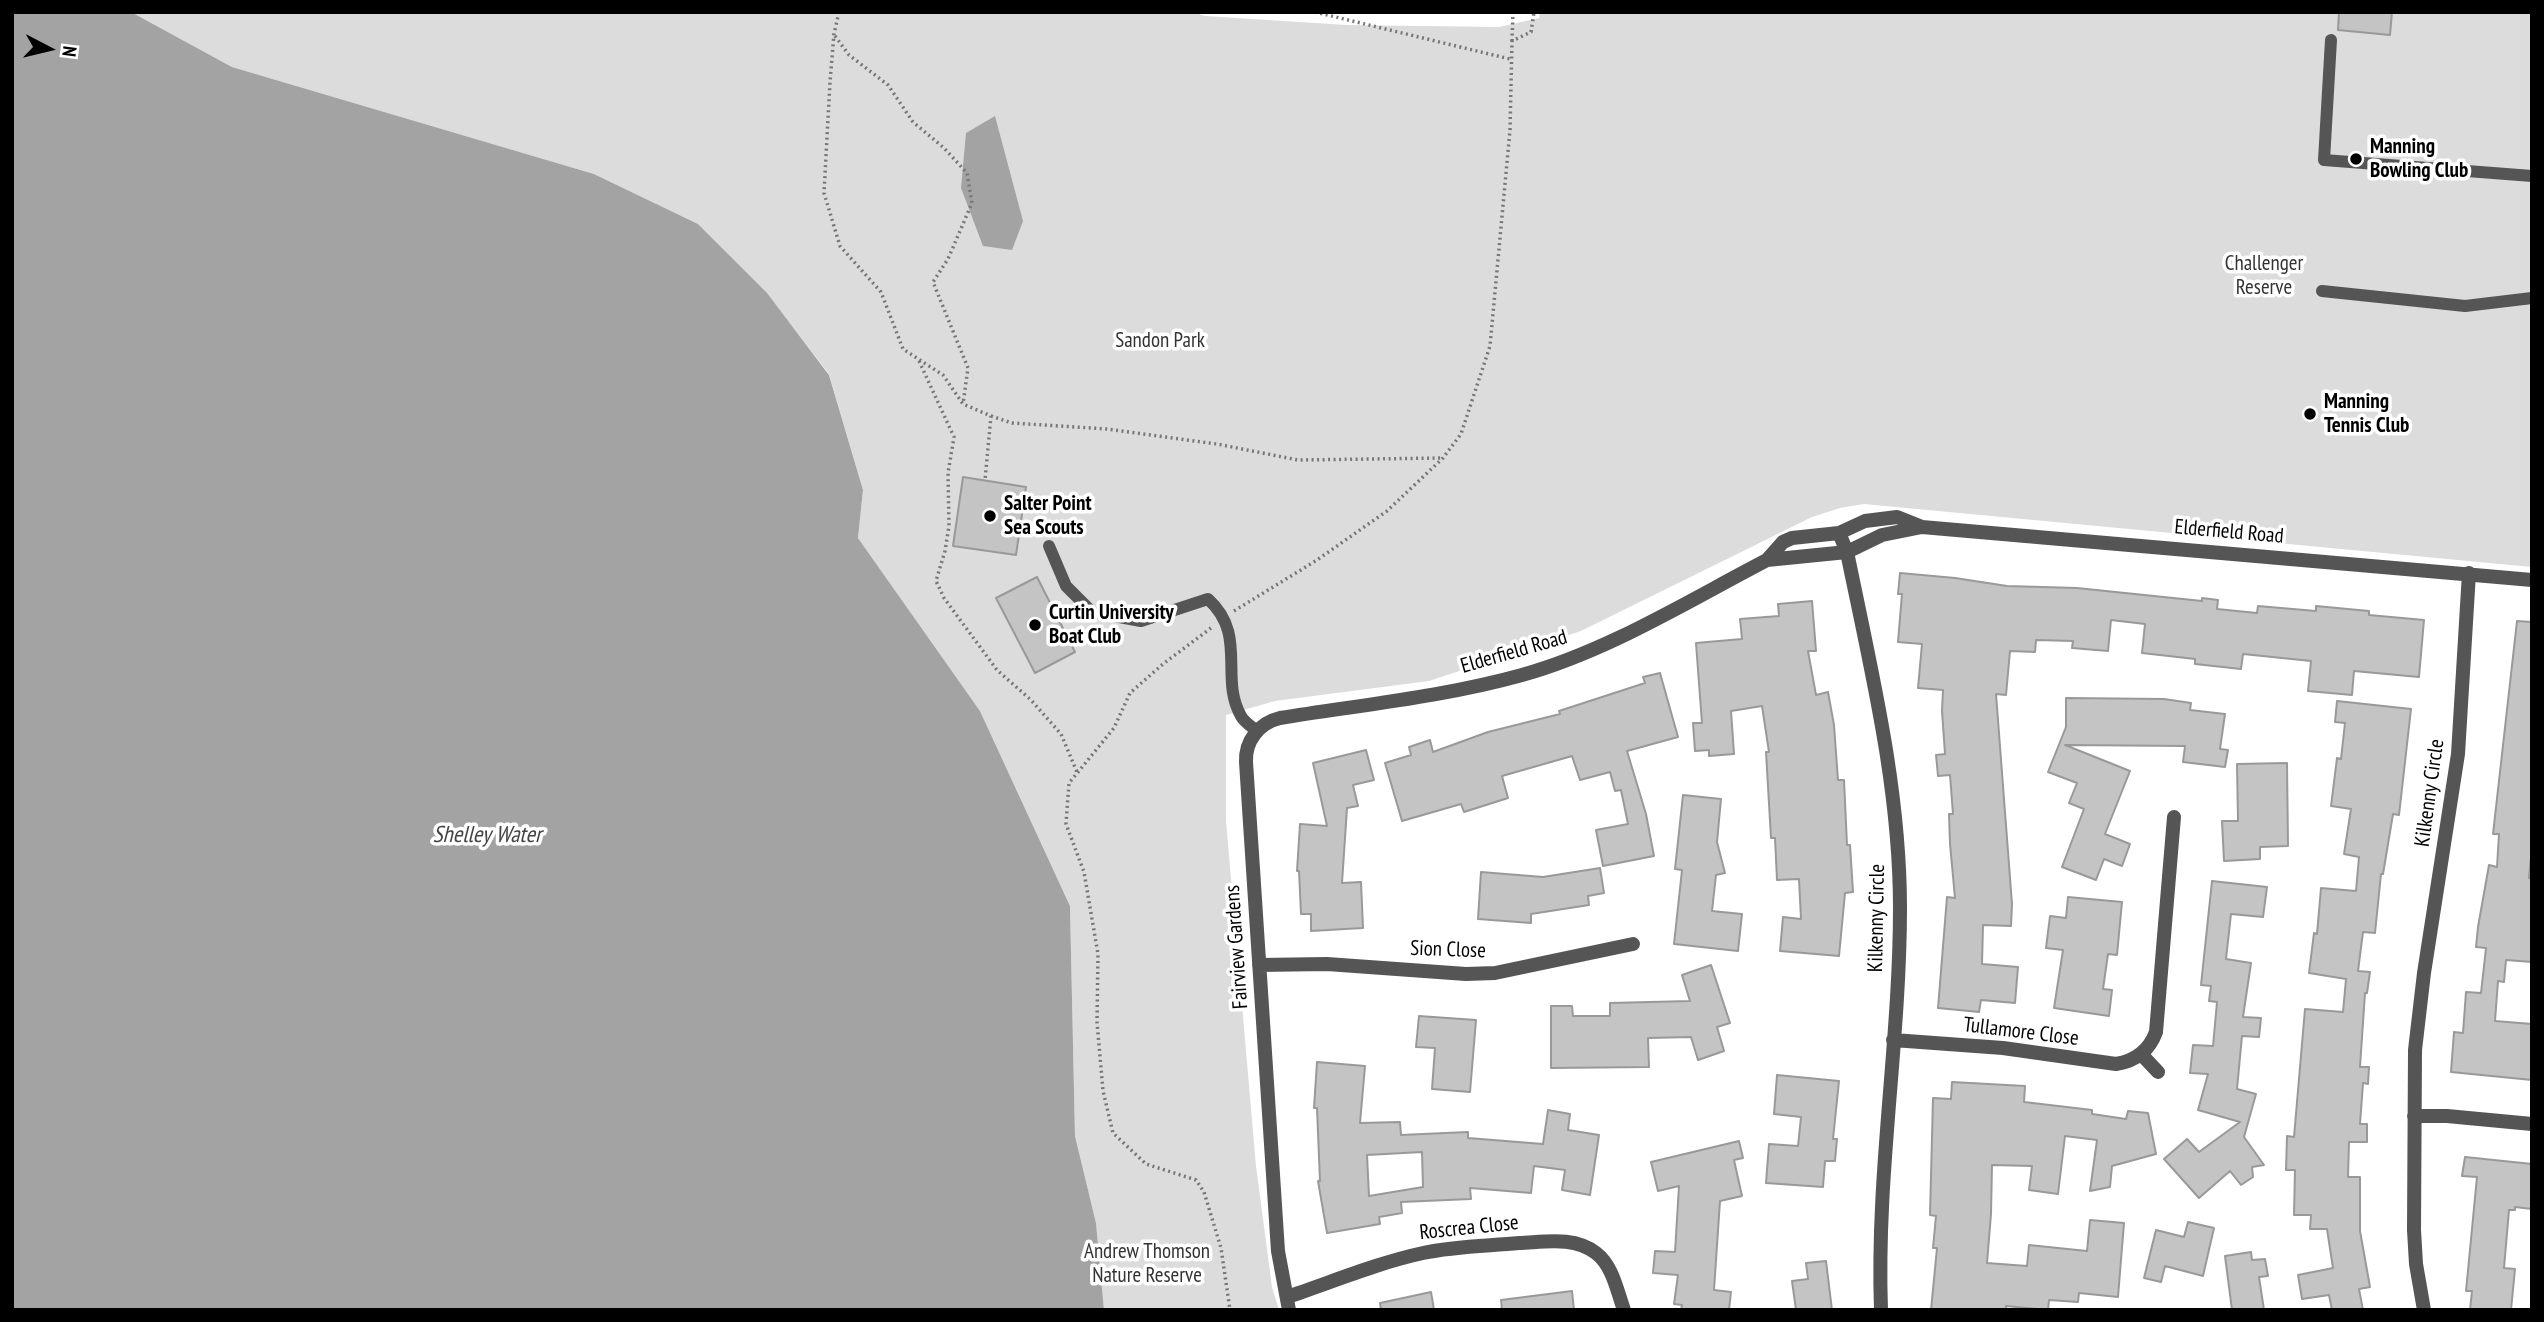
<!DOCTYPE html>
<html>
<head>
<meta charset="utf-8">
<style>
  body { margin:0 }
  #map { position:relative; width:2544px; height:1322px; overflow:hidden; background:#fff; font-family:"PT Sans Narrow",sans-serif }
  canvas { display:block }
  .frame { position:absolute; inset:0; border:14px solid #000; pointer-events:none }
  .north { position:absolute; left:14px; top:14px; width:70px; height:70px; -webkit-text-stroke:5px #fff; paint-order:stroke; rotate:97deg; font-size:19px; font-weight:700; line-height:28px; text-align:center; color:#000 }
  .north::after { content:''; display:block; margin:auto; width:24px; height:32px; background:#000; clip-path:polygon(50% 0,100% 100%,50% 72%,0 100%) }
</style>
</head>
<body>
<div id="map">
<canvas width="2544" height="1322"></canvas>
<div class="frame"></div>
<div class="north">N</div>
</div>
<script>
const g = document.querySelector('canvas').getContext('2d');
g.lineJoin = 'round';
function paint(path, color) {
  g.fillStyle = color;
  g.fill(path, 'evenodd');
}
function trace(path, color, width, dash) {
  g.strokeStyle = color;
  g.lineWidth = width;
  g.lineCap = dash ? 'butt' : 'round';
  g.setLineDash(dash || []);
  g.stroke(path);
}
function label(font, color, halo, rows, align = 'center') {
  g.font = font + ' "PT Sans Narrow",sans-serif';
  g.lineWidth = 7;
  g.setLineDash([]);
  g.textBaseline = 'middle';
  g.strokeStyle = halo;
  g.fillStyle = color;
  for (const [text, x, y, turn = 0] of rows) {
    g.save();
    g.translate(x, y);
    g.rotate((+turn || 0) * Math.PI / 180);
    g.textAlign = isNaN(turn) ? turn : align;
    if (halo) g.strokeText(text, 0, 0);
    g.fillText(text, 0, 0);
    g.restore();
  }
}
const green = new Path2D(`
  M131 12H1192L1205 16 1347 25 1499 27 1539 18 1540 12H2532V567L1864 504 1840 508 1812 517 1581 631 1429 681 1275 701 1226 715V821L1256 1166 1272 1287 1279 1310H1104L1096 1223 1075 1136 1070 906 980 711 858 538 863 490 829 374 767 294 698 224 594 174 232 67Z`);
const water = new Path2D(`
  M12 12H131L232 67 594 174 698 224 767 293 829 375 863 490 858 538 980 711 1070 906 1075 1136 1096 1223 1104 1310H12Z
  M995 116 1023 221 1012 250 983 246 961 188 966 133Z`);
const building = new Path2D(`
  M2339 12H2392L2390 35 2338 30Z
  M963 477 1026 487 1016 555 953 546Z
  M1900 573 1955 578 2007 586 2077 588 2202 601V598L2218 600 2217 609 2257 613 2258 606 2316 611V606L2369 611V615L2424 620 2419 677 2354 671 2352 695 2308 691 2311 661 2243 654 2241 669 2195 664V659L2142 653 2145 624 2111 620 2108 651 2072 648 2073 641 2036 640 2035 652 2010 651 2006 695 1996 694 2012 904 2011 926 1983 925 1982 964 2018 967 2015 1003 1981 1000 1979 1012 1938 1008 1947 897 1955 898 1950 844 1949 814H1953L1950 775 1938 776 1936 755 1945 754 1942 711 1943 690 1918 688 1922 644 1898 642 1902 594H1898Z
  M1037 577 1075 652 1035 673 996 598Z
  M1812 601 1816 651H1808L1816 695 1828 692 1834 725 1838 780H1844L1847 845H1850L1853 892 1845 893 1839 956 1780 951 1783 917 1801 919 1799 879 1777 880 1775 838H1771L1766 752H1769L1762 706 1731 711 1734 754 1709 756V750L1695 751 1693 723H1702L1696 643 1742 639 1740 619 1779 616 1778 604Z
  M2517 621 2532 622V846L2529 878 2532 879V962L2506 960 2504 982 2498 981 2495 1021 2532 1024V1080L2451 1072 2454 1032 2463 1033 2466 992 2481 993 2486 948 2476 947 2478 927 2489 865 2497 867 2499 834H2493Z
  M1660 673 1678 737 1627 751 1646 814 1654 856 1603 866 1596 830 1628 824 1621 790 1615 791 1610 772 1580 780 1572 756 1502 776 1508 798 1464 812 1461 804 1402 821 1385 763 1411 755 1409 747 1430 740 1433 752 1488 732 1560 714 1559 711 1645 683 1643 677Z
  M2066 698 2164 699 2191 703 2190 710 2225 714 2220 749 2228 750 2225 767 2183 762 2185 746 2065 745 2130 771 2105 834 2130 844 2122 866 2104 859 2096 880 2062 867 2084 809 2069 803 2077 783 2048 772 2066 727Z
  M2337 701 2411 709 2399 815 2393 814 2383 874H2381L2375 933 2363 932 2358 971 2370 972 2367 993H2365L2360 1067H2369L2368 1084 2363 1083 2360 1124H2367V1142H2349L2348 1177H2360V1231L2370 1287 2359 1289 2363 1310H2332L2329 1295 2302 1299 2298 1275 2333 1268 2327 1229H2310L2311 1215H2294L2295 1170H2286L2287 1136 2294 1137 2305 1009 2343 1012 2346 979 2309 973 2314 933 2317 934 2321 888 2356 891 2359 857 2344 854 2351 809 2331 806 2337 758 2341 759 2345 723 2335 722Z
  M1366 750 1374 780 1353 785 1358 806 1347 808 1342 883 1361 882 1363 928 1311 931V914H1301L1299 871H1297L1300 824 1327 826 1313 763Z
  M2287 763 2288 846 2260 847V859L2224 861 2222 821H2238L2237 764Z
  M1683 795 1721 799 1717 842 1725 873 1716 875 1712 911 1742 914 1738 951 1674 944 1682 870 1675 869Z
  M1600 868 1604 893 1588 896 1589 905 1531 914V923L1478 919 1481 872 1543 877Z
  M2212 881 2267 887 2263 917 2231 914 2226 959 2251 963 2243 1017 2261 1018 2259 1037 2242 1036 2237 1089 2256 1094 2244 1137 2264 1165 2252 1167 2253 1177 2241 1185 2230 1171 2199 1198 2164 1159 2187 1139 2199 1152 2240 1122 2198 1110 2208 1074 2190 1073 2193 1045 2213 1046 2217 1002 2209 1001 2211 986 2201 985Z
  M2068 897 2122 902 2117 955 2108 954 2103 989 2112 990 2109 1016 2054 1008 2063 950 2046 948 2050 916 2066 918Z
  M1711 965 1730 1023 1717 1027 1724 1051 1698 1060 1691 1037 1648 1038 1649 1067 1551 1068V1006H1572L1573 1016H1610V1003L1690 1001 1682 975Z
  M1419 1016 1476 1020 1470 1092 1432 1089 1435 1048 1416 1047Z
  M1317 1062 1365 1066 1360 1123 1400 1122 1401 1135 1468 1132V1138L1543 1144 1548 1110 1570 1114 1568 1130 1599 1135 1590 1195 1562 1190 1565 1170 1534 1166 1531 1193 1470 1188 1471 1199 1401 1202 1402 1213 1379 1217 1380 1224 1327 1233 1318 1181H1320L1317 1108H1314ZM1422 1152 1423 1187 1369 1196 1367 1155Z
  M1777 1075 1839 1081 1833 1139H1837L1835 1161H1825L1823 1187 1766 1183 1769 1144 1798 1146 1801 1117 1774 1114Z
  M1952 1082 2025 1086 2024 1102 2092 1110V1114L2126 1119 2128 1111 2148 1113 2156 1154 2112 1166 2110 1187 2090 1191 2097 1140 2065 1136 2058 1194 2029 1190 2032 1166 1992 1165 1991 1214 1987 1263 2027 1266 2029 1245 2087 1251 2090 1220 2124 1223 2118 1297 2079 1293 2078 1302 2049 1300 2048 1310 2006 1306V1309L1931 1310 1937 1248H1933L1936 1216 1930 1215 1933 1098 1951 1099Z
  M1739 1141 1743 1158 1734 1160 1742 1196 1720 1201 1714 1290 1731 1292 1729 1310H1681L1682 1305 1674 1304 1678 1275 1653 1273 1655 1251 1675 1252 1679 1186 1658 1191 1651 1162Z
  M2465 1157 2532 1164V1209L2515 1207V1210H2509L2504 1268 2515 1269 2511 1310H2470L2472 1291H2466L2477 1177 2462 1176Z
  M2188 1222 2214 1228 2203 1276 2165 1266 2161 1282 2144 1278 2156 1230 2184 1237Z
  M2251 1252 2252 1260 2265 1259 2268 1276 2259 1277 2264 1310H2232L2225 1256Z
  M1826 1261 1832 1310H1796L1792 1281 1808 1279 1806 1263Z
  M1572 1291 1574 1310H1502L1501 1300Z
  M1431 1292 1434 1310H1381L1380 1303Z`);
const path = new Path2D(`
  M839 12 834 34 830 82 824 193 840 246 881 292 903 349 943 375 963 404 991 416 985 480
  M1315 12 1510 59
  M835 36 849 55 888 85 913 122 944 148 967 173 972 203 948 259 933 282 968 368 963 404
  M1512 41 1513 12
  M919 361 954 437 948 473 949 526 945 551 936 581 944 598 997 670 1031 700 1061 734 1077 772
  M991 416 1012 423 1107 429 1217 444 1298 460 1443 458
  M1234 611 1317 560 1387 511 1443 458 1461 434 1490 346 1510 130 1512 41 1531 32 1534 12
  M1211 628 1163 664 1130 693 1114 728 1069 783 1066 824 1084 872 1098 954 1097 1022 1103 1091 1113 1133 1146 1164 1196 1180 1204 1192 1221 1248 1230 1310`);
const lane = new Path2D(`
  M2331 40 2324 160 2532 176
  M2322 291 2465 306 2532 298
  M1049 546 1066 586 1092 612 1141 621 1208 599C1248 635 1219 678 1241 716 1244 722 1252 727 1257 731`);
const street = new Path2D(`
  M1839 533 1847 552C1871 670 1900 787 1900 908 1900 1042 1876 1176 1881 1310
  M1767 560 1847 552 1882 535 1922 527 2532 580
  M1259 965 1327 964 1466 974 1495 973 1633 944
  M1893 1040 2003 1048 2116 1064C2135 1061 2149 1051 2156 1032L2174 817
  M2141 1054 2158 1072
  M2414 1116H2447L2532 1124
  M1287 1297C1332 1282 1377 1263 1423 1253 1455 1246 1487 1246 1519 1243 1545 1242 1574 1236 1596 1253 1613 1266 1617 1291 1624 1310
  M1289 1310 1278 1251 1246 762C1245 741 1259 723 1280 718 1360 705 1443 697 1522 675 1608 651 1688 601 1767 560L1783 542 1792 538 1839 533 1865 521 1897 517 1922 527
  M2424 1310 2416 1264 2414 1230 2415 1050 2424 973 2458 754 2469 573`);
const markers = [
  [2356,159,7,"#000"],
  [2310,414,7,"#000"],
  [990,516,7,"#000"],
  [1035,625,7,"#000"]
];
const poiNames = [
  ["Manning",2370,147],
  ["Bowling Club",2370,171],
  ["Manning",2324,402],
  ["Tennis Club",2324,426],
  ["Salter Point",1004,504],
  ["Sea Scouts",1004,528],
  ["Curtin University",1049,613],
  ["Boat Club",1049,637]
];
const parkNames = [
  ["Challenger",2264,264],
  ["Reserve",2264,288],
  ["Sandon Park",1160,341],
  ["Andrew Thomson",1147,1252],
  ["Nature Reserve",1147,1276]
];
const streetNames = [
  ["Elderfield Road",2229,532,5],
  ["Elderfield Road",1514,652,-16],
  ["Kilkenny Circle",2430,793,-82],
  ["Kilkenny Circle",1877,918,-89],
  ["Fairview Gardens",1237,947,-94],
  ["Sion Close",1448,950,2],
  ["Tullamore Close",2021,1032,7],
  ["Roscrea Close",1469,1228,-6]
];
const waterNames = [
  ["Shelley Water",487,835]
];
paint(green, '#dcdcdc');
paint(water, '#a3a3a3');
paint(building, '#c4c4c4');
trace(building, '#999', 2);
trace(path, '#777', 3.5, [2, 3.5]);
trace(lane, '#555', 12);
trace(street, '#555', 14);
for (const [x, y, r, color] of markers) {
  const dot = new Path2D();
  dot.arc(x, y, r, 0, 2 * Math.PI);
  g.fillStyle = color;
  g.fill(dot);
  trace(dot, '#fff', 2.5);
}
label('bold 21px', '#000', '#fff', poiNames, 'left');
label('21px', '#333', '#fff', parkNames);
label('21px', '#000', '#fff', streetNames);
label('italic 23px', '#444', '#fff', waterNames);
</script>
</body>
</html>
